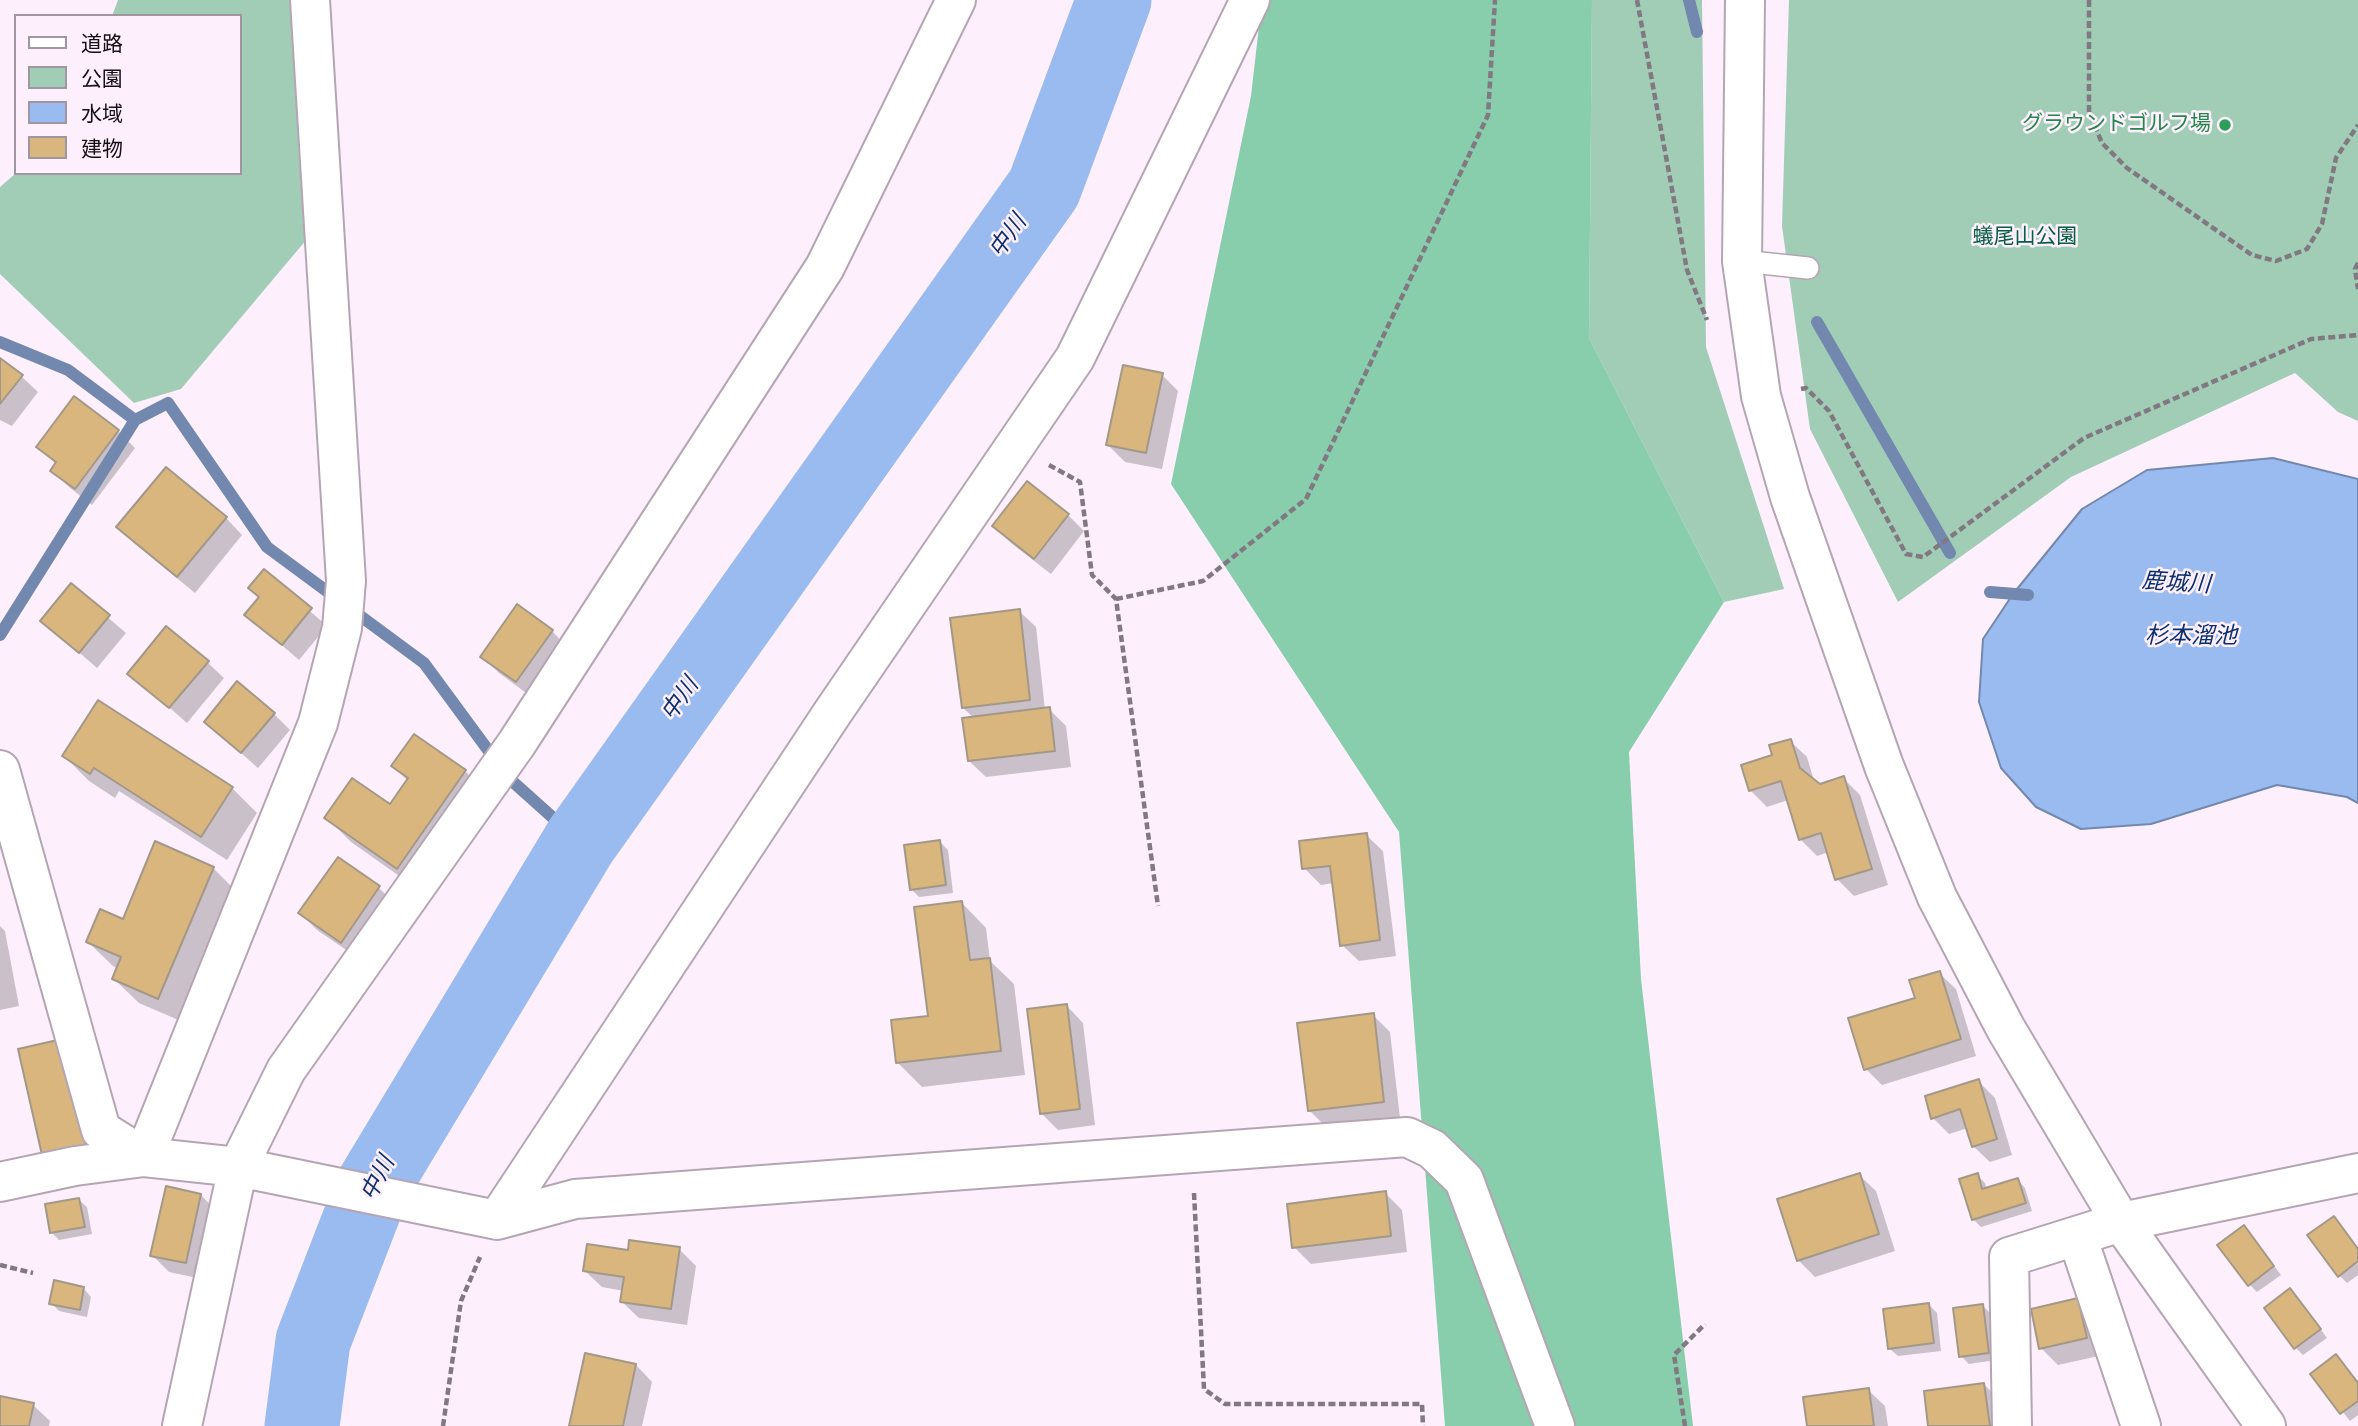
<!DOCTYPE html>
<html>
<head>
<meta charset="utf-8">
<style>
  body { margin:0 }
  #map { position:relative; width:2358px; height:1426px; overflow:hidden; background:#fdf0fc; font-family:"Nunito Sans","Noto Sans JP",sans-serif }
  canvas { display:block }
  .legend { position:absolute; left:14px; top:14px; width:228px; height:161px; box-sizing:border-box; background:#fdf0fc; border:2px solid #a096a0; margin:0; padding:9px 12px; list-style:none; font-size:21px; color:#151015 }
  .legend li { display:flex; align-items:center; gap:14px; height:35px }
  .legend b { width:35px; border:2px solid #a096a0 }
</style>
</head>
<body>
<div id="map">
<canvas width="2358" height="1426"></canvas>
<ul class="legend">
<li><b style="height:9px;background:#fff"></b>道路</li>
<li><b style="height:19px;background:#a1cdb7"></b>公園</li>
<li><b style="height:19px;background:#9abbf0"></b>水域</li>
<li><b style="height:19px;background:#d9b67e"></b>建物</li>
</ul>
</div>
<script>
const g = document.querySelector('canvas').getContext('2d');
g.lineJoin = 'round';
function paint(path, color) {
  g.fillStyle = color;
  g.fill(path, 'evenodd');
}
function trace(path, color, width, dash) {
  g.strokeStyle = color;
  g.lineWidth = width;
  g.lineCap = dash ? 'butt' : 'round';
  g.setLineDash(dash || []);
  g.stroke(path);
}
function label(font, color, halo, rows, align = 'center') {
  g.font = font + ' "Nunito Sans","Noto Sans JP",sans-serif';
  g.lineWidth = 5;
  g.setLineDash([]);
  g.textBaseline = 'middle';
  g.strokeStyle = halo;
  g.fillStyle = color;
  for (const [text, x, y, turn = 0] of rows) {
    g.save();
    g.translate(x, y);
    g.rotate((+turn || 0) * Math.PI / 180);
    g.textAlign = isNaN(turn) ? turn : align;
    if (halo) g.strokeText(text, 0, 0);
    g.fillText(text, 0, 0);
    g.restore();
  }
}
const green = new Path2D(`
  M118 0H293L312 233 181 389 134 403 0 274V187L16 173H240V16H112Z
  M1592 0H1702L1706 347 1784 589 1724 602 1589 338Z
  M1789 0H2358V421L2338 412 2295 373 2071 477 1898 602 1810 429 1782 226Z`);
const forest = new Path2D(`
  M1262 0H1592L1589 338 1724 602 1629 752 1641 979 1693 1426H1445L1399 832 1171 484 1251 96Z`);
const water = new Path2D(`
  M2273 458 2358 479V803L2347 797 2277 785 2151 824 2081 829 2036 807 2001 768 1979 702 1983 639 2013 594 2082 509 2147 470Z
  M281 1409 318 1421V1426H280Z`);
const shadow = new Path2D(`
  M0 360 21 376 38 392 12 426 0 420Z
  M1162 375 1178 391 1162 469 1125 462 1108 445Z
  M75 398 118 431 135 448 92 505 69 487 52 471 57 465 38 447Z
  M1068 515 1084 531 1051 574 1011 543 994 526Z
  M226 518 242 535 195 593 134 543 118 527Z
  M264 571 327 626 299 660 247 615 261 598Z
  M71 586 126 633 97 668 43 621Z
  M1019 611 1036 627 1045 710 1049 709 1066 726 1071 767 986 777 969 761 974 718 963 708Z
  M552 631 568 648 533 698 499 673 483 657Z
  M207 662 224 678 187 723 130 673Z
  M99 703 232 788 257 813 227 860 119 791 115 798 89 781 64 756Z
  M274 714 290 730 258 768 206 722Z
  M1790 741 1807 757 1814 781 1820 786 1843 778 1860 795 1888 885 1854 896 1837 879 1829 852 1817 856 1800 839 1788 800 1767 807 1750 790 1775 756Z
  M393 766 465 771 490 796 422 892 351 842 326 817 390 807 408 781Z
  M1366 835 1383 851 1396 956 1359 961 1342 945 1334 883 1321 885 1304 868Z
  M940 842 948 850 953 893 919 897 911 889Z
  M338 860 379 888 395 904 358 958 317 930 300 913Z
  M213 868 238 893 183 1022 139 1003 114 979 118 969 113 966 88 942Z
  M962 903 986 928 990 961 1014 984 1025 1075 922 1087 897 1062 930 1017Z
  M0 926 5 931 19 1006 0 1010Z
  M1939 973 1956 989 1976 1056 1882 1085 1866 1069 1917 999Z
  M1067 1006 1083 1023 1095 1125 1058 1130 1041 1113Z
  M1373 1015 1390 1032 1400 1118 1326 1127 1309 1110Z
  M1978 1081 1995 1098 2012 1155 1990 1162 1973 1146 1968 1128 1949 1134 1933 1118Z
  M1859 1175 1876 1191 1895 1251 1815 1277 1798 1260Z
  M1977 1175 1985 1183 1987 1189 2018 1180 2025 1188 2032 1211 1981 1227 1973 1219Z
  M1385 1193 1402 1210 1407 1252 1311 1264 1294 1247Z
  M201 1195 217 1212 202 1279 169 1272 152 1255Z
  M79 1200 87 1207 92 1234 59 1240 51 1232Z
  M2334 1218 2358 1248V1275L2347 1283 2339 1275Z
  M2251 1235 2281 1275 2257 1292 2249 1284Z
  M679 1249 696 1266 687 1325 639 1318 622 1302 624 1291 602 1287 585 1271 630 1252Z
  M84 1289 91 1297 87 1317 59 1311 51 1303Z
  M2298 1298 2327 1338 2303 1355 2296 1348Z
  M2077 1300 2094 1316 2103 1355 2058 1365 2041 1348Z
  M1929 1305 1937 1313 1941 1351 1898 1356 1890 1349Z
  M1983 1306 1991 1314 1996 1360 1969 1364 1961 1356Z
  M2336 1356 2358 1383V1415L2350 1421 2313 1374Z
  M636 1365 652 1382 642 1426H571Z
  M1984 1384 2000 1401 2004 1426H1930Z
  M1868 1390 1885 1406 1888 1426H1808Z
  M0 1397 33 1405 50 1421 49 1426H0Z`);
const stream = new Path2D(`
  M1689 0 1697 32
  M1817 322 1950 553
  M0 342 68 370 135 420 168 403 267 547 424 663 488 750
  M1990 592 2028 595
  M0 635 135 420
  M512 781 580 842`);
const river = new Path2D(`
  M302 1426 313 1341 373 1186 580 842 1044 188 1114 0`);
const building = new Path2D(`
  M0 358 23 375 0 404Z
  M1123 365 1163 373 1146 453 1106 445Z
  M74 396 119 430 75 489 50 471 56 462 36 447Z
  M166 467 227 517 177 577 116 527Z
  M1027 481 1069 514 1034 559 992 526Z
  M264 569 312 608 282 645 244 615 259 597 248 588Z
  M71 583 110 615 79 653 40 621Z
  M517 604 553 630 516 682 480 657Z
  M1020 609 1030 700 962 708 950 618Z
  M166 626 209 661 169 708 127 674Z
  M237 681 275 713 241 753 204 722Z
  M98 700 233 787 201 837 94 768 90 774 62 756Z
  M1050 707 1055 751 968 761 962 718Z
  M414 734 466 770 397 869 324 818 352 778 390 804 408 778 391 766Z
  M1791 739 1800 768 1820 784 1844 776 1872 869 1835 880 1821 833 1799 840 1781 781 1749 791 1741 765 1772 755 1769 745Z
  M1367 833 1380 940 1340 946 1330 866 1302 869 1299 841Z
  M940 840 946 885 910 890 904 845Z
  M155 841 214 867 158 999 112 979 121 957 86 942 100 909 123 919Z
  M338 857 380 886 341 943 298 913Z
  M962 901 970 960 990 958 1001 1051 896 1063 891 1020 928 1016 914 907Z
  M1940 971 1961 1039 1864 1070 1848 1018 1915 998 1909 980Z
  M1067 1004 1080 1109 1040 1114 1027 1009Z
  M1374 1013 1384 1102 1308 1111 1297 1023Z
  M62 1039 86 1145 42 1155 18 1049Z
  M1979 1079 1997 1139 1972 1147 1960 1109 1931 1119 1925 1096Z
  M1860 1173 1879 1234 1797 1261 1777 1199Z
  M1978 1173 1982 1189 2018 1178 2026 1203 1972 1220 1959 1179Z
  M166 1186 201 1194 186 1263 150 1256Z
  M1386 1191 1391 1236 1292 1248 1287 1204Z
  M79 1198 85 1227 50 1233 45 1204Z
  M2334 1216 2358 1249V1261L2338 1277 2307 1235Z
  M2244 1225 2274 1266 2248 1286 2217 1245Z
  M629 1240 680 1247 671 1309 620 1302 624 1277 583 1271 587 1244 628 1250Z
  M54 1280 84 1287 80 1310 49 1304Z
  M2290 1288 2321 1329 2294 1349 2264 1308Z
  M2078 1298 2087 1338 2039 1349 2031 1309Z
  M1929 1303 1934 1343 1888 1349 1883 1309Z
  M1983 1304 1989 1353 1959 1357 1953 1308Z
  M585 1353 636 1364 623 1426H569Z
  M2336 1354 2358 1383V1401L2340 1414 2310 1374Z
  M1984 1383 1990 1426H1928L1924 1391Z
  M1869 1388 1874 1426H1807L1803 1397Z
  M0 1396 34 1403 29 1426H0Z`);
const path = new Path2D(`
  M1637 0 1687 270 1707 320
  M2089 0V112L2102 143 2127 168 2252 255 2276 261 2307 249 2322 224 2336 158 2358 125
  M2358 263 2355 269 2358 289
  M1801 389 1806 388 1829 411 1906 554 1923 557 2084 438 2311 339 2358 335
  M1049 465 1080 482 1092 575 1116 599 1158 906
  M1116 599 1203 581 1306 499 1488 115 1495 0
  M1194 1193 1204 1389 1225 1404H1422L1423 1426
  M0 1265 33 1273
  M443 1426 461 1301 480 1257
  M1685 1426 1674 1355 1705 1324`);
const service = new Path2D(`
  M1742 261 1808 268`);
const minor = new Path2D(`
  M0 770 101 1130 144 1157
  M144 1157 318 723 342 628 346 581 310 0
  M0 1182 75 1166 144 1157 238 1167 497 1220 575 1199 1407 1137 1432 1149 1464 1180 1555 1426
  M497 1220 833 712 1075 358 1250 0
  M2077 1236 2141 1426
  M182 1426 238 1167 286 1070 517 743 825 267 956 0
  M2012 1426 2009 1257 2121 1222 2358 1173`);
const tertiary = new Path2D(`
  M1745 0 1742 261 1761 396 1790 497 1884 766 1937 897 2006 1029 2121 1222 2266 1426`);
const markers = [
  [2225,125,7,"#2e9e5b"]
];
const leisureNames = [
  ["グラウンドゴルフ場",2211,125]
];
const parkNames = [
  ["蟻尾山公園",2025,238]
];
const waterNames = [
  ["中川",1009,237,-55],
  ["鹿城川",2176,584,4],
  ["杉本溜池",2191,637],
  ["中川",681,700,-55],
  ["中川",379,1179,-63]
];
paint(green, '#a1cdb7');
paint(forest, '#88cdac');
paint(water, '#9abbf0');
trace(water, '#7288ae', 2);
paint(shadow, '#0003');
trace(stream, '#7288ae', 12);
trace(river, '#9abbf0', 75);
paint(building, '#d9b67e');
trace(building, '#a39888', 2);
trace(service, '#b5a5b3', 24);
trace(minor, '#b5a5b3', 42);
trace(tertiary, '#b5a5b3', 42);
trace(path, '#817881', 4.5, [7, 3.5]);
trace(service, '#fff', 21);
trace(minor, '#fff', 38);
trace(tertiary, '#fff', 38);
for (const [x, y, r, color] of markers) {
  const dot = new Path2D();
  dot.arc(x, y, r, 0, 2 * Math.PI);
  g.fillStyle = color;
  g.fill(dot);
  trace(dot, '#fdf0fc', 2.5);
}
label('21px', '#27864d', '#fdf0fc', leisureNames, 'right');
label('21px', '#055f42', '#fdf0fc', parkNames);
label('italic 23px', '#0a306d', '#fdf0fc', waterNames);
</script>
</body>
</html>
